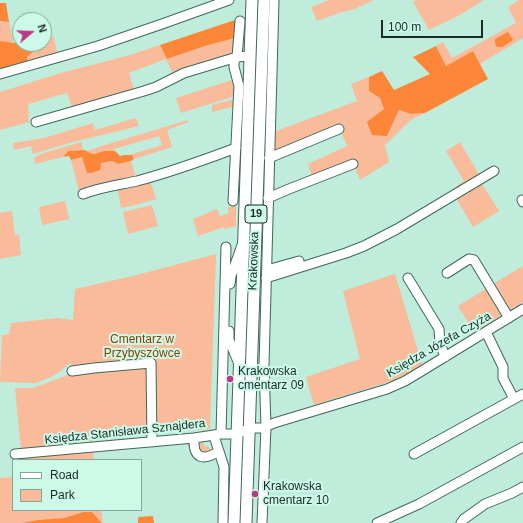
<!DOCTYPE html>
<html>
<head>
<meta charset="utf-8">
<style>
  body { margin:0 }
  #map { position:relative; width:523px; height:523px; overflow:hidden; background:#bfecdb; font-family:Arial,sans-serif }
  canvas { display:block }
  .legend { position:absolute; left:12px; top:459px; width:130px; height:52px; box-sizing:border-box; background:#ccf9e8; border:1px solid #85a79a; margin:0; padding:5px 7px; list-style:none; font-size:12px; color:#1b2c26 }
  .legend li { display:flex; align-items:center; gap:8px; height:20px }
  .legend b { width:20px; border:1px solid #85a79a }
  .north { position:absolute; left:12px; top:12px; width:40px; height:40px; box-sizing:border-box; background:#ccf9e8; border:1px solid #85a79a; border-radius:50%; rotate:71deg; font-size:11px; font-weight:700; line-height:16px; text-align:center; color:#1b2c26 }
  .north::after { content:''; display:block; margin:auto; width:14px; height:18px; background:#bb3982; clip-path:polygon(50% 0,100% 100%,50% 72%,0 100%) }
  .scale { position:absolute; left:381px; top:20px; width:102px; height:18px; box-sizing:border-box; border:2px solid #1b2c26; border-top:0; padding-left:5px; font-size:12px; line-height:14px; white-space:nowrap; color:#1b2c26; -webkit-text-stroke:3px #ccf9e8; paint-order:stroke }
</style>
</head>
<body>
<div id="map">
<canvas width="523" height="523"></canvas>
<ul class="legend">
<li><b style="height:5px;background:#fff"></b>Road</li>
<li><b style="height:11px;background:#f9bb99"></b>Park</li>
</ul>
<div class="north">N</div>
<div class="scale">100 m</div>
</div>
<script>
const g = document.querySelector('canvas').getContext('2d');
g.lineJoin = 'round';
function paint(path, color) {
  g.fillStyle = color;
  g.fill(path, 'evenodd');
}
function trace(path, color, width, dash) {
  g.strokeStyle = color;
  g.lineWidth = width;
  g.lineCap = dash ? 'butt' : 'round';
  g.setLineDash(dash || []);
  g.stroke(path);
}
function label(font, color, halo, rows, align = 'center') {
  g.font = font + ' Arial,sans-serif';
  g.lineWidth = 4;
  g.setLineDash([]);
  g.textBaseline = 'middle';
  g.strokeStyle = halo;
  g.fillStyle = color;
  for (const [text, x, y, turn = 0] of rows) {
    g.save();
    g.translate(x, y);
    g.rotate((+turn || 0) * Math.PI / 180);
    g.textAlign = isNaN(turn) ? turn : align;
    if (halo) g.strokeText(text, 0, 0);
    g.fillText(text, 0, 0);
    g.restore();
  }
}
const green = new Path2D(`
  M329 0H373L355 9 339 13 317 21 311 7Z
  M416 0H484L458 16 429 30 413 2Z
  M519 0H523V38L480 64 473 51 446 66 436 46 443 42 452 58 516 23 508 7Z
  M0 21 9 22 13 43 0 42Z
  M53 36 58 54 28 64 27 57 34 51 35 44H44V38Z
  M235 38 233 46 234 48 232 55 173 74 166 59 129 73 134 91 73 109 67 93 28 104 29 122 0 130V92L61 73 130 55 160 45 167 59 205 46Z
  M369 77V91L381 98 384 109 387 136 399 110 411 114 425 113 411 120 385 145 389 162 360 180 353 163 313 179 308 164 347 146 339 127 274 154 276 131 357 101 351 84Z
  M235 79 236 94 232 97 181 113 176 98Z
  M235 99V106L212 112V105Z
  M136 118 139 126 69 143 33 154 31 146 14 150 13 143 44 138 93 123 95 130Z
  M188 120V122L167 130 172 147 134 159 132 155H129L162 145 159 136 114 149 115 151H103L94 155 87 151 105 145Z
  M81 142 83 150 68 151 63 157 35 164 34 158 41 154Z
  M460 142 480 176 456 191 455 187 464 181 446 151Z
  M82 157 87 172 101 163 112 161 118 164 131 161 136 178 79 191 71 160Z
  M150 180 156 199 135 205 121 208 117 187Z
  M480 181 499 211 473 227 456 198Z
  M65 201 69 219 42 225 39 207Z
  M152 205 158 226 128 234 123 212Z
  M236 205V226L225 229 224 227 198 236 193 219 217 209 220 216 229 213 228 208Z
  M12 211 15 235H19L21 255 0 259V213Z
  M216 254 210 429 155 433 80 442 79 435 71 436V446L21 451 15 388H33L73 373 70 363 58 373 51 377 35 383 0 382 2 335 9 334 11 323 57 318 73 320 75 289 133 276Z
  M523 266V302L509 311 493 284Z
  M395 274 422 364 413 371 395 380 314 405 306 377 360 359 343 291Z
  M487 288 503 314 474 332 458 306Z
  M197 440H203L205 441 203 443 205 447 208 446 212 452C207 454 202 453 198 450Z
  M93 450 94 460H17V457Z
  M13 477V510H101L103 523 92 512H83L64 518 38 520 22 523H0V478Z`);
const forest = new Path2D(`
  M0 3H6L9 22 0 21Z
  M235 20V38L205 46 167 59 160 45Z
  M508 32 513 40 502 47H497L495 43V39Z
  M1 41 13 43 20 42V44H35L34 51 27 57 28 64 0 70V42Z
  M436 46 446 66 473 51 488 79 425 113 411 114 399 110 387 136 372 135 367 122 384 109 380 98 369 91V77L382 71 394 90 430 74 413 57Z
  M85 150C95 157 95 153 104 151 108 151 111 151 115 151L120 156 124 155H132L134 159 131 161 118 164 112 161 101 163 100 170 91 173H87L82 157 71 160 69 156 63 157 68 151Z
  M83 512H92L102 523H22L38 520 64 518Z
  M153 516 154 523H138V517Z`);
const minor = new Path2D(`
  M0 74 98 46 162 24 229 0
  M36 122 144 91 156 87 184 73 237 57 240 21
  M269 158 339 129
  M83 194C101 187 119 185 137 181 171 172 204 160 236 148
  M268 198 289 189 353 164
  M522 200 523 202
  M233 201 239 86 234 67V61L237 57 250 56
  M267 270 299 261
  M447 273 469 259 474 260 509 318
  M266 278 346 253 364 246 397 229 494 171
  M408 278 439 329 440 343 445 357
  M230 284 231 276 242 245
  M229 331V340L239 364
  M486 332 503 367V378L514 399
  M72 371 94 368 151 363 152 442
  M221 434 226 247
  M214 436 224 467 223 523
  M194 438C193 458 202 462 219 451
  M15 454 194 438 221 434H237L250 428H263L274 423 387 389 405 381 420 372 523 309
  M414 454 523 394
  M262 523 266 427 264 365 274 0
  M377 523 419 504 523 447
  M461 523 464 519 485 504 512 493 523 487`);
const major = new Path2D(`
  M234 523 252 0
  M246 523 264 0`);
const markers = [
  [230,379,4,"#bb3982"],
  [255,494,4,"#bb3982"]
];
const shields = [
  [256,214,22]
];
const shieldNames = [
  ["19",256,214]
];
const streetNames = [
  ["Krakowska",254,261,-88],
  ["Księdza Józefa Czyża",439,345,-30],
  ["Księdza Stanisława Sznajdera",125,432,-6]
];
const parkNames = [
  ["Cmentarz w",142,340],
  ["Przybyszówce",142,354]
];
const poiNames = [
  ["Krakowska",238,372],
  ["cmentarz 09",238,386],
  ["Krakowska",263,487],
  ["cmentarz 10",263,501]
];
paint(green, '#f9bb99');
paint(forest, '#fd8638');
trace(minor, '#3f685a', 11);
trace(major, '#3f685a', 13);
trace(minor, '#fff', 9);
trace(major, '#fff', 11);
for (const [x, y, r, color] of markers) {
  const dot = new Path2D();
  dot.arc(x, y, r, 0, 2 * Math.PI);
  g.fillStyle = color;
  g.fill(dot);
  trace(dot, '#ccf9e8', 1.5);
}
for (const [x, y, w] of shields) {
  const box = new Path2D();
  box.roundRect(x - w / 2, y - 9, w, 18, 3);
  g.fillStyle = '#ccf9e8';
  g.fill(box);
  trace(box, '#1b2c26', 1);
}
label('bold 11px', '#1b2c26', null, shieldNames);
label('12px', '#1b2c26', '#ccf9e8', streetNames);
label('12px', '#893e02', '#ccf9e8', parkNames);
label('12px', '#1b2c26', '#ccf9e8', poiNames, 'left');
</script>
</body>
</html>
